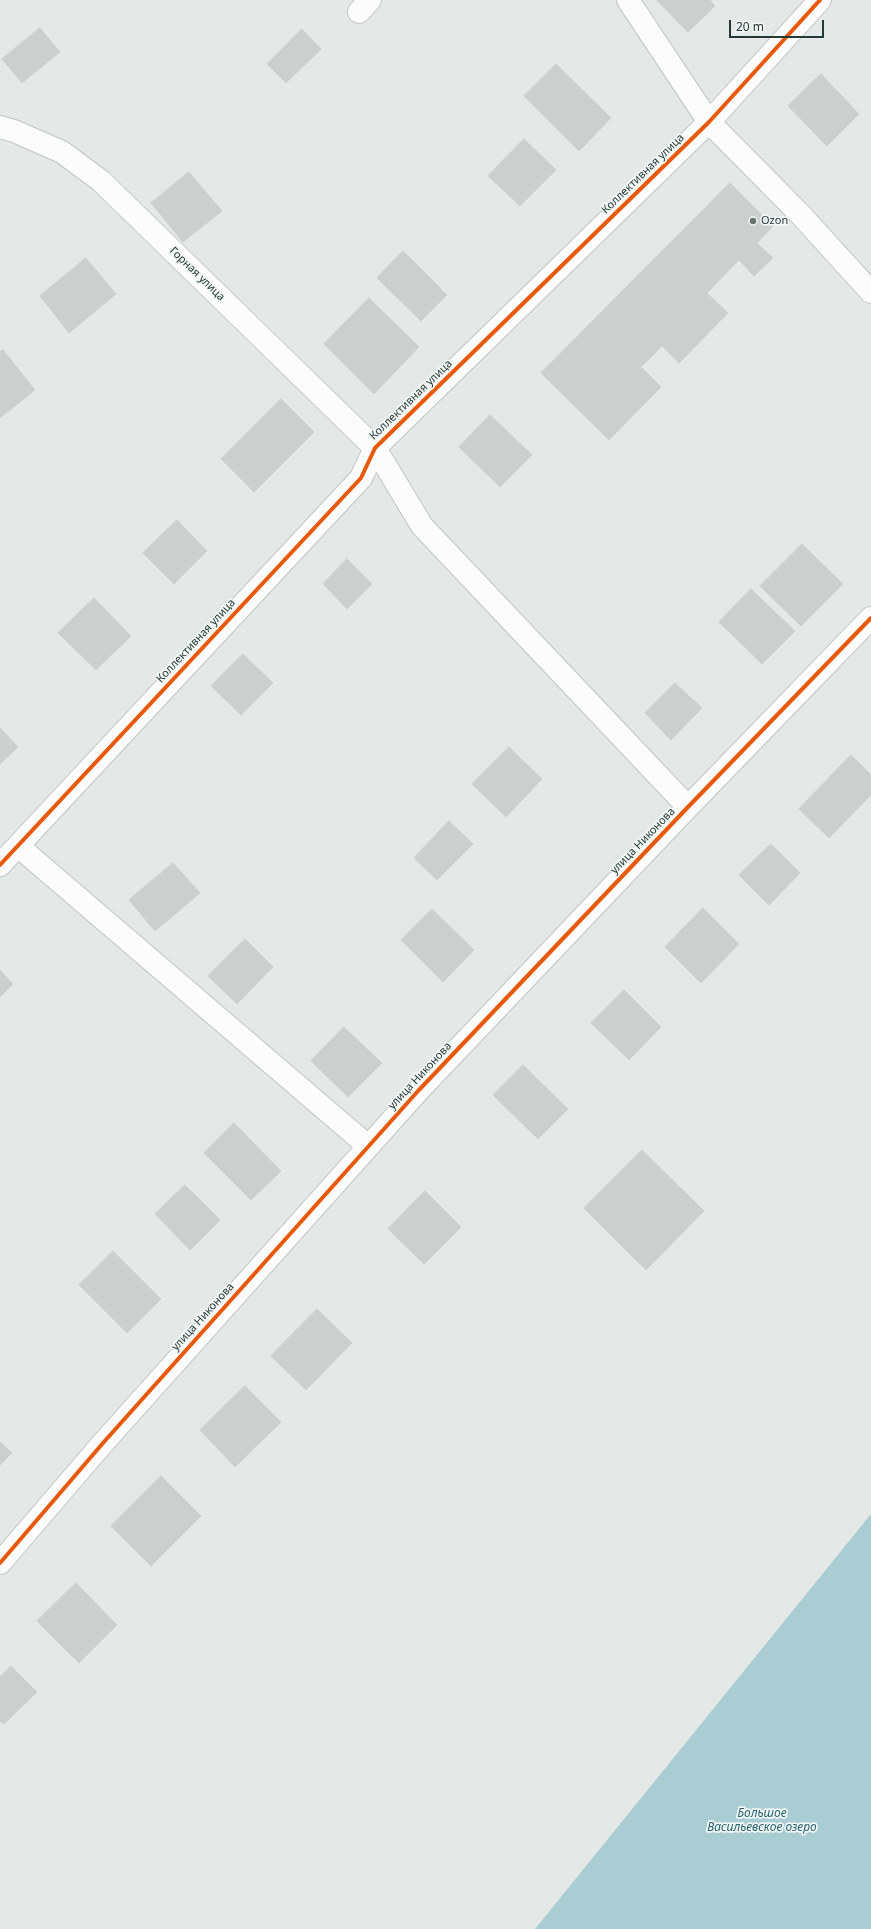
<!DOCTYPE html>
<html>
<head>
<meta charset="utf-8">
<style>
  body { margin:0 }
  #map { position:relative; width:871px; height:1929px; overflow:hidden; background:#e4e8e6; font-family:"Noto Sans",sans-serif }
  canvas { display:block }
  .scale { position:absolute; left:729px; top:20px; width:95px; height:18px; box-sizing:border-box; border:2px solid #243934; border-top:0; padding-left:5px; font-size:12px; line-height:14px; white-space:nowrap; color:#243934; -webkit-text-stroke:3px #f2f7f5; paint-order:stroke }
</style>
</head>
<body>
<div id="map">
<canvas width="871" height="1929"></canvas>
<div class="scale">20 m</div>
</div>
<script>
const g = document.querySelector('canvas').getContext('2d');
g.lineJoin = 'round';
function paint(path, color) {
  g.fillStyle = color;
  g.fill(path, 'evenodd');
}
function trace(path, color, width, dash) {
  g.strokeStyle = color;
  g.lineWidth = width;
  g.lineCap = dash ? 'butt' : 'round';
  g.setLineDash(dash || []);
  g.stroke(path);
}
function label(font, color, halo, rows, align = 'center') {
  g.font = font + ' "Noto Sans",sans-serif';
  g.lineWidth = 3.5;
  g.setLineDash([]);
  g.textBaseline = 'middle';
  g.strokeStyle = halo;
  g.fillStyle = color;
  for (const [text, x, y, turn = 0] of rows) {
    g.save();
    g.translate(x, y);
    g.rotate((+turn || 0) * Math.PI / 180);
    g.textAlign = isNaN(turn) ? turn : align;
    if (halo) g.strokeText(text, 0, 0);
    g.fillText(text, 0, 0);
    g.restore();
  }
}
const water = new Path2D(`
  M871 1514V1929H535Z`);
const building = new Path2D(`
  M657 0H710L715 6 688 32Z
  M40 28 60 52 22 83 2 59Z
  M302 29 321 49 286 83 267 64Z
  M556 64 611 118 579 151 524 96Z
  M821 74 859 114 827 146 788 106Z
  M524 139 556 170 520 206 488 176Z
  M189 172 222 211 183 242 151 203Z
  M730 183 773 226 757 243 773 258 754 276 739 260 707 293 728 313 679 363 662 346 641 367 661 387 609 440 541 373Z
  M403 251 447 295 421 321 377 278Z
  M86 258 116 294 69 333 40 296Z
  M369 298 419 347 374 394 324 344Z
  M3 350 35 390 0 418V352Z
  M281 399 314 432 254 492 221 459Z
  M490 415 532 455 500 487 459 447Z
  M177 520 207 551 174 584 143 553Z
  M802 544 843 584 801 626 760 586Z
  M347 559 372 584 347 609 323 584Z
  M751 589 795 631 762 664 719 622Z
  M94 598 131 636 96 670 58 633Z
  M243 654 273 683 241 715 211 686Z
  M675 683 702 708 671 740 645 713Z
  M0 728 18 747 0 764Z
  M509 747 542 779 506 817 472 784Z
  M851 755 871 775V795L829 838 799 809Z
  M449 821 473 844 437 880 414 858Z
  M771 844 800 873 769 905 739 875Z
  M173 863 200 893 155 931 129 900Z
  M703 908 739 944 701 983 665 947Z
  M432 909 474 950 443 982 401 940Z
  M245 939 273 967 237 1004 208 976Z
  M0 970 13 984 0 997Z
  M624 990 661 1027 629 1060 591 1023Z
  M344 1027 382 1063 348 1097 311 1061Z
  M523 1065 568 1109 538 1139 493 1095Z
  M234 1123 281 1171 251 1200 204 1153Z
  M642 1150 704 1211 646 1270 584 1208Z
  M185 1185 220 1220 190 1250 155 1214Z
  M425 1191 461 1227 424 1264 388 1229Z
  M113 1251 161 1299 127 1333 79 1285Z
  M317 1309 352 1343 306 1390 271 1356Z
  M245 1386 281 1422 235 1467 200 1430Z
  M0 1442 12 1453 0 1465Z
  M161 1476 201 1516 151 1566 111 1526Z
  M76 1583 117 1625 79 1663 37 1621Z
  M11 1666 37 1692 4 1724 0 1721V1677Z`);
const minor = new Path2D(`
  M628 0 709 122 800 214 871 292
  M359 12 370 0
  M0 127 14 131 62 152 101 181 375 448 422 526 688 807
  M18 846 368 1146
  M0 865 361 478 375 448 709 122 820 0
  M0 1563 103 1443 418 1091 688 807 871 618`);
const cycleway = new Path2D(`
  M0 865 361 478 375 448 709 122 820 0
  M0 1563 103 1443 418 1091 688 807 871 618`);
const markers = [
  [753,221,4,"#677672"]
];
const streetNames = [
  ["Коллективная улица",643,174,-44],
  ["Горная улица",197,274,44],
  ["Коллективная улица",411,400,-44],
  ["Коллективная улица",196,641,-47],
  ["улица Никонова",643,841,-46],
  ["улица Никонова",420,1076,-47],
  ["улица Никонова",203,1317,-48]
];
const poiNames = [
  ["Ozon",761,221]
];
const waterNames = [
  ["Большое",762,1814],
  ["Васильевское озеро",762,1828]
];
paint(water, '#a9cdd2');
paint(building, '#cbd0ce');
trace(building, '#cdd1cf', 1);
trace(minor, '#c1c5c3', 24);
trace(minor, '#fbfcfb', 22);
trace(cycleway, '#e8590c', 4);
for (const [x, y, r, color] of markers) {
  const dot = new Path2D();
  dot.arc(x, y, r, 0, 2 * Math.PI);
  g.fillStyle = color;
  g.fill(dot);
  trace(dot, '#f2f7f5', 1.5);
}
label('11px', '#243934', '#f2f7f5', streetNames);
label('11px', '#243934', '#f2f7f5', poiNames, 'left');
label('italic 12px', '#25626f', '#f2f7f5', waterNames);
</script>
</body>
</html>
